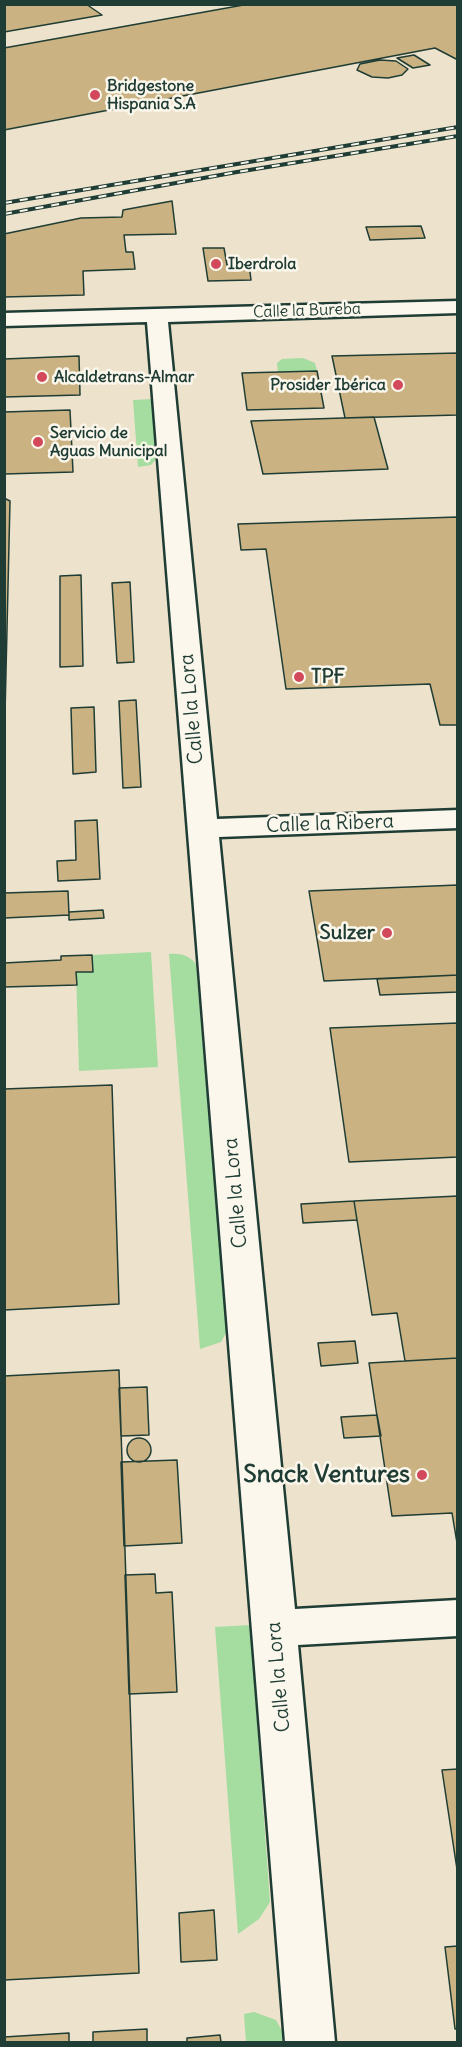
<!DOCTYPE html>
<html>
<head>
<meta charset="utf-8">
<style>
  body { margin:0 }
  #map { position:relative; width:462px; height:2047px; overflow:hidden; background:#fbf7ec; font-family:Delius,sans-serif }
  canvas { display:block }
  .frame { position:absolute; inset:0; border:6px solid #1f3d34; pointer-events:none }
</style>
</head>
<body>
<div id="map">
<canvas width="462" height="2047"></canvas>
<div class="frame"></div>
</div>
<script>
const g = document.querySelector('canvas').getContext('2d');
g.lineJoin = 'round';
function paint(path, color) {
  g.fillStyle = color;
  g.fill(path, 'evenodd');
}
function trace(path, color, width, dash) {
  g.strokeStyle = color;
  g.lineWidth = width;
  g.lineCap = dash ? 'butt' : 'round';
  g.setLineDash(dash || []);
  g.stroke(path);
}
function label(font, color, halo, rows, align = 'center') {
  g.font = font + ' Delius,sans-serif';
  g.lineWidth = 5;
  g.setLineDash([]);
  g.textBaseline = 'middle';
  g.strokeStyle = halo;
  g.fillStyle = color;
  for (const [text, x, y, turn = 0] of rows) {
    g.save();
    g.translate(x, y);
    g.rotate((+turn || 0) * Math.PI / 180);
    g.textAlign = isNaN(turn) ? turn : align;
    if (halo) g.strokeText(text, 0, 0);
    g.fillText(text, 0, 0);
    g.restore();
  }
}
const built = new Path2D(`
  M5 5H457V2042H5Z`);
const green = new Path2D(`
  M303 358 315 363 317 371 278 372 277 363 282 359Z
  M153 399 157 458 151 465 138 467 133 400Z
  M151 952 158 1067 79 1071 76 972 93 971 92 955Z
  M169 954C180 953 189 955 196 964L227 1331 221 1342 200 1349Z
  M250 1625 270 1902 259 1919 238 1934 215 1627Z
  M254 2012 276 2020 282 2031V2042H246L244 2014Z`);
const building = new Path2D(`
  M4 4H86L102 15 4 32Z
  M249 4H458V60L435 48 4 130V48Z
  M414 55 430 65 413 68 397 58Z
  M380 60 396 61 408 69 402 75 388 78 372 77 357 70 360 64Z
  M172 201 176 234 124 235 126 252H133L135 269 83 271 84 295 4 297V234L81 218 122 217 123 210Z
  M421 226 425 238 370 240 366 227Z
  M203 248H224L227 265 249 264 251 280 208 281Z
  M458 353V415L345 418 332 356Z
  M79 356 80 395 4 397V359Z
  M317 371 324 408 247 410 242 373Z
  M70 410 73 472 4 474V412Z
  M374 417 388 469 263 474 251 421Z
  M4 498 10 501 4 757Z
  M458 517V725H440L430 684 286 689 266 549 241 550 238 524Z
  M81 575 83 666 60 667V576Z
  M130 582 134 662 117 663 112 583Z
  M136 700 141 787 123 788 119 701Z
  M94 707 96 772 73 774 71 708Z
  M97 820 100 879 58 881 57 861 76 860 75 821Z
  M458 885V975L324 981 309 891Z
  M68 891 69 915 4 918V893Z
  M103 910 104 918 69 920V912Z
  M92 955 93 972H76L77 985 4 987V963L61 960V956Z
  M458 975V992L380 995 377 979Z
  M458 1023V1157L349 1162 330 1028Z
  M112 1085 119 1304 4 1310V1089Z
  M458 1196V1358L405 1361 397 1313 372 1315 354 1201Z
  M354 1201 357 1220 303 1223 301 1204Z
  M355 1341 358 1363 321 1366 318 1343Z
  M458 1358V1543H457L452 1513 392 1516 369 1363Z
  M119 1370 139 1973 4 1980V1376Z
  M147 1387 149 1435 121 1436 119 1388Z
  M377 1415 381 1436 344 1438 341 1417Z
  M127 1450a12 12 0 1 1 24 0a12 12 0 1 1-24 0Z
  M177 1460 182 1543 124 1546 121 1462Z
  M155 1574 156 1593 172 1592 177 1692 129 1694 125 1575Z
  M458 1769V1876L442 1770Z
  M214 1910 217 1960 181 1962 179 1913Z
  M458 1946V2029H455L445 1947Z
  M147 2029V2042H93V2032Z
  M69 2033V2042H4V2037Z
  M220 2035 221 2042H187V2038Z`);
const street = new Path2D(`
  M458 301V313L168 322 217 819 458 810V828L219 837 295 1609 458 1600V1636L298 1645 335 2042H285L147 322 4 326V313Z`);
const rail = new Path2D(`
  M4 203 458 127
  M4 214 237 172 458 136`);
const markers = [
  [95,95,6,"#d1495b"],
  [216,264,6,"#d1495b"],
  [42,377,6,"#d1495b"],
  [398,385,6,"#d1495b"],
  [38,442,6,"#d1495b"],
  [299,677,6,"#d1495b"],
  [387,933,6,"#d1495b"],
  [422,1475,6,"#d1495b"]
];
const farPoinames = [
  ["Bridgestone",107,86],
  ["Hispania S.A",107,104],
  ["Iberdrola",228,264],
  ["Alcaldetrans-Almar",54,377],
  ["Prosider Ibérica",386,385,"right"],
  ["Servicio de",50,433],
  ["Aguas Municipal",50,451]
];
const farStreetnames = [
  ["Calle la Bureba",307,311,-2]
];
const poiNames = [
  ["TPF",311,677],
  ["Sulzer",375,933,"right"]
];
const streetNames = [
  ["Calle la Lora",192,709,-95],
  ["Calle la Ribera",330,824,-2],
  ["Calle la Lora",236,1193,-95],
  ["Calle la Lora",279,1677,-95]
];
const nearPoinames = [
  ["Snack Ventures",410,1475]
];
paint(built, '#ede2cc');
paint(green, '#a5dda1');
paint(building, '#cbb282');
trace(building, '#1f3d34', 1.5);
trace(street, '#1f3d34', 5);
paint(street, '#fbf7ec');
trace(rail, '#1f3d34', 4);
trace(rail, '#fbf7ec', 2, [8]);
for (const [x, y, r, color] of markers) {
  const dot = new Path2D();
  dot.arc(x, y, r, 0, 2 * Math.PI);
  g.fillStyle = color;
  g.fill(dot);
  trace(dot, '#fbf7ec', 2);
}
label('bold 16px', '#1f3d34', '#fbf7ec', farPoinames, 'left');
label('16px', '#1f3d34', '#fbf7ec', farStreetnames);
label('bold 20px', '#1f3d34', '#fbf7ec', poiNames, 'left');
label('20px', '#1f3d34', '#fbf7ec', streetNames);
label('bold 24px', '#1f3d34', '#fbf7ec', nearPoinames, 'right');
</script>
</body>
</html>
